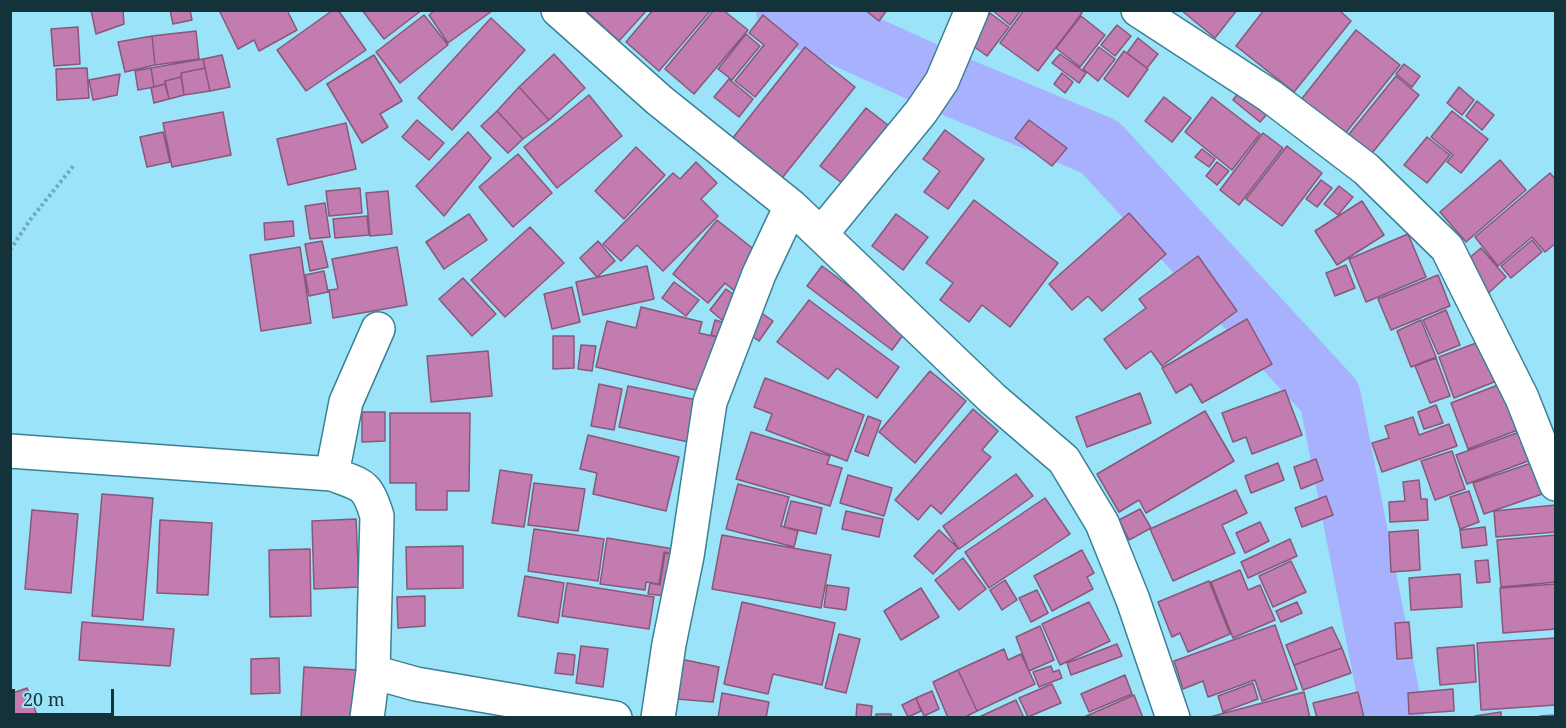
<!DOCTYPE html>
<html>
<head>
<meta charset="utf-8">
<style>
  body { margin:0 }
  #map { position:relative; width:1566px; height:728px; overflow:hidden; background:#9ae3f8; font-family:"Noto Serif",serif }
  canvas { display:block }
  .frame { position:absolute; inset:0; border:12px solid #14323a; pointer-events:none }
  .scale { position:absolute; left:12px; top:689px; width:102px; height:27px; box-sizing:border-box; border:3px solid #14323a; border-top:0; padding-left:8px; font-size:18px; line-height:21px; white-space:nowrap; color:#14323a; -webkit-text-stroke:4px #9ae3f8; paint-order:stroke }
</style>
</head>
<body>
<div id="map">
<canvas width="1566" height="728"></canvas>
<div class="frame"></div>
<div class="scale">20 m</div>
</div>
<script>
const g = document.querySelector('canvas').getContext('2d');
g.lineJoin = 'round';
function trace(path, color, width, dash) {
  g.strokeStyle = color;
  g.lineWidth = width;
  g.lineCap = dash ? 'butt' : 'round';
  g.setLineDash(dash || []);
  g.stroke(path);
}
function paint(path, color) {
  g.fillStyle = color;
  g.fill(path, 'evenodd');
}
const river = new Path2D(`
  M787 10 942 81 1100 147 1330 397 1393 718`);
const building = new Path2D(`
  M91 10H123L124 24 96 34Z
  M170 10H190L192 20 173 24Z
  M219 10H287L297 30 259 51 254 40 238 49Z
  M333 10H338L366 50 306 91 277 50Z
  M362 10H422L384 39Z
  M435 10H491L492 11 448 43 429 15Z
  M585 10H647L619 41Z
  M653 10H711L659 71 626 42Z
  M714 10H723L748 30 694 94 665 69Z
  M865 10H887L879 21Z
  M992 10H1021L1010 25Z
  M1024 10H1079L1082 13 1038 71 1000 43Z
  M1181 10H1237L1215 38Z
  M1264 10H1339L1351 21 1294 92 1236 46Z
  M990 13 1009 27 987 56 969 43Z
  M424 15 448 45 400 83 376 52Z
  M763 15 798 44 755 97 735 81 764 45 749 33Z
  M1081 16 1105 35 1080 67 1056 48Z
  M491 18 525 50 452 130 418 98Z
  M1117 25 1131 36 1115 56 1101 45Z
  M78 27 80 64 54 66 51 29Z
  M1356 30 1400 65 1344 135 1300 101Z
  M196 31 199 59 155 65 152 36Z
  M746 34 760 46 732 80 718 69Z
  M152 36 155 65 125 72 118 42Z
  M1138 38 1158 54 1147 68 1127 53Z
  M805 47 855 87 782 178 732 139Z
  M1099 47 1115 59 1098 81 1083 69Z
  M1124 51 1148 69 1128 97 1104 79Z
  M554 54 585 88 549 120 519 87Z
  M1060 54 1086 73 1079 83 1052 63Z
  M222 55 230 87 210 91 203 59Z
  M374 55 402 101 380 114 388 127 362 143 327 84Z
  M203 59 205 68 181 73V77L165 81V84L154 87 151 68Z
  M1404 64 1420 76 1412 87 1396 74Z
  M87 68 89 98 57 100 56 69Z
  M151 68 154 87 138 90 135 71Z
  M205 68 210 91 184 95 181 73Z
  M1062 73 1073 82 1065 93 1054 84Z
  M120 74 117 95 93 100 89 80Z
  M1396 76 1419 95 1364 163 1341 144Z
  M181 77 184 95 169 99 165 81Z
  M729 79 753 99 739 117 714 97Z
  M165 84 169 99 154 103 151 88Z
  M519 87 549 120 523 139 497 111Z
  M1459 87 1474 100 1462 115 1447 103Z
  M1241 89 1269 112 1260 122 1233 100Z
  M589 95 622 136 557 188 524 147Z
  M1164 97 1191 118 1172 142 1145 121Z
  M1212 97 1260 134 1232 170 1185 132Z
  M1477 101 1494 115 1482 130 1466 116Z
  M866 108 893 129 847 187 820 166Z
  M497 111 523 139 508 153 481 126Z
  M1452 111 1488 139 1461 173 1447 162 1453 155 1431 137Z
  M223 112 231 155 172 167 163 123Z
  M417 120 444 143 429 160 402 137Z
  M1029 120 1067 148 1052 166 1015 138Z
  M346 123 356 169 288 185 277 139Z
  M945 130 984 159 948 209 924 192 940 171 923 159Z
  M163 132 170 162 147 167 140 137Z
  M468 132 491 158 444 216 416 186Z
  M1263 133 1283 148 1239 205 1220 190Z
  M1427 137 1450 155 1427 183 1404 165Z
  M1287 146 1322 173 1282 226 1246 199Z
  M636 147 665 175 624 219 595 191Z
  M1202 149 1215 159 1209 167 1195 157Z
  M518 154 552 193 513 227 479 187Z
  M1500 160 1526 190 1466 242 1440 212Z
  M696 162 717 183 701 199 718 216 663 271 637 245 621 261 603 244 673 173 680 179Z
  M1217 162 1229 171 1217 185 1206 176Z
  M1550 173 1556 180V243L1545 252 1532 237 1498 266 1475 237Z
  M1321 180 1332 188 1317 207 1306 199Z
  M1339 186 1353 197 1338 215 1324 204Z
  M360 188 362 213 329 216 326 191Z
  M388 191 392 234 370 236 366 193Z
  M974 200 1058 263 1010 327 982 305 969 322 940 300 953 283 926 263Z
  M1362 201 1384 235 1337 265 1315 231Z
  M325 203 330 237 310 239 305 206Z
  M1129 213 1166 254 1102 311 1088 296 1072 310 1049 284Z
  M469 214 487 240 444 269 426 242Z
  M896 214 928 237 903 270 872 246Z
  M367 216 369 235 335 238 333 219Z
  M717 220 766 259 738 294 725 283 708 303 673 274Z
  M293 221 294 236 265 240 264 223Z
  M530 227 564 263 505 317 471 280Z
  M1408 234 1426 277 1366 302 1349 259Z
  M1532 240 1542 252 1511 278 1501 266Z
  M322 241 328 267 310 271 305 244Z
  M598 241 615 261 597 277 580 258Z
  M300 247 311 323 261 331 250 255Z
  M397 247 407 305 333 318 329 290 338 289 332 259Z
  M1481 248 1506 277 1485 296 1460 266Z
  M1198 256 1237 311 1162 366 1151 351 1126 369 1104 339 1146 308 1139 299Z
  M1346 265 1355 288 1335 296 1326 273Z
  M647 266 654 299 583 315 576 282Z
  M822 266 907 330 892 350 807 286Z
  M324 271 328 292 309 296 305 275Z
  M1438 275 1450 306 1391 330 1378 299Z
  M463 278 496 314 472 336 439 299Z
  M674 282 699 300 686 316 662 298Z
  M572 287 580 322 552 329 544 294Z
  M726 289 738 298 722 320 710 310Z
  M809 300 899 367 877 398 837 368 828 379 777 342Z
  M641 307 702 322 699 333 717 337 704 392 596 367 607 321 636 328Z
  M1446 310 1460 345 1438 354 1423 320Z
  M760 312 773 321 759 341 746 332Z
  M1247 319 1272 364 1202 403 1191 384 1176 393 1162 368Z
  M715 320 736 326 732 341 711 335Z
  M1421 320 1436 357 1411 367 1397 331Z
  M553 336H574V368L553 369Z
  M1484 340 1499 380 1454 398 1439 357Z
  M581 345 596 346 592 371 578 369Z
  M488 351 492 396 431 402 427 356Z
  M1436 358 1450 396 1430 403 1415 366Z
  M930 371 966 401 915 463 879 432Z
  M765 378 864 415 847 461 766 430 772 414 754 407Z
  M1506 382 1523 428 1468 449 1451 403Z
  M599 384 622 389 614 430 591 426Z
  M628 386 702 401 693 443 619 427Z
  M1285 390 1302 435 1252 454 1246 437 1233 442 1222 413Z
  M1140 393 1151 423 1087 447 1076 417Z
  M1436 405 1443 423 1424 429 1418 412Z
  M973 409 998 431 982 450 991 457 941 514 931 505 918 520 895 500Z
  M1205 411 1234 461 1146 513 1139 500 1119 512 1097 474Z
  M362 412H385V441L362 442Z
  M390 413H470L469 491H447V510H416V483H390Z
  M868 416 881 421 868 456 855 451Z
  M1413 417 1419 435 1449 424 1457 446 1382 472 1372 443 1389 438 1385 426Z
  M1525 430 1536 458 1467 484 1456 455Z
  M751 432 830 456 827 464 842 468 830 506 736 479Z
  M588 435 679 457 666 511 593 494 597 473 580 469Z
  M1452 451 1465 489 1435 500 1421 461Z
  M1316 459 1323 480 1301 489 1294 467Z
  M1540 460 1551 491 1484 514 1473 483Z
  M1278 463 1284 480 1251 493 1245 476Z
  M500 470 532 475 524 527 492 523Z
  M1016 474 1033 496 959 549 943 526Z
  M848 475 892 488 884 516 840 503Z
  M1419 480 1421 499H1427L1428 520 1390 522 1389 502 1405 501 1403 482Z
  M534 483 585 489 578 531 528 525Z
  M738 484 789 497 781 526 798 531 794 547 726 529Z
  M1236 490 1247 513 1222 525 1235 553 1173 581 1150 529Z
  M1469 491 1479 522 1460 529 1450 497Z
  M102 494 153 498 143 620 92 616Z
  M1326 496 1333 515 1302 527 1295 508Z
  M1045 498 1070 534 989 588 965 552Z
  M791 501 822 508 816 534 784 527Z
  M1556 505V532L1496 537 1494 511Z
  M1140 509 1151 528 1129 540 1119 520Z
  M32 510 78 514 71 593 25 589Z
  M846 511 883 519 879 537 842 529Z
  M356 519 359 587 314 589 312 521Z
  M160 520 212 523 208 595 157 593Z
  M1260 522 1269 541 1245 553 1236 533Z
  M1485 527 1487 545 1462 548 1460 530Z
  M534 529 604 539 598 581 528 571Z
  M939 530 958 548 933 574 914 556Z
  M1418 530 1420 570 1391 572 1389 532Z
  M722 535 831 555 821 608 712 589Z
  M1556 535V582L1501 587 1497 540Z
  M607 538 674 549 672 554 664 552 659 584 646 582 645 590 600 584Z
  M1290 539 1297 556 1248 578 1241 562Z
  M463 546V588L407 589 406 547Z
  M310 549 311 616 270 617 269 550Z
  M1082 550 1094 573 1087 577 1093 589 1052 611 1034 576Z
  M665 553 681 555 674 597 648 594 650 583 660 585Z
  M963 558 986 589 959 610 935 580Z
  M1488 560 1490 582 1477 583 1475 561Z
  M1291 561 1306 592 1273 607 1259 576Z
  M1240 570 1248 590 1260 585 1275 620 1233 638 1211 582Z
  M1460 574 1462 607 1411 610 1409 578Z
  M525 576 564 583 558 623 518 616Z
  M1005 580 1017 600 1002 610 990 590Z
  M1209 581 1230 634 1188 652 1180 633 1172 637 1158 602Z
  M567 583 654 597 649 629 562 616Z
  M1556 584V629L1503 633 1500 588Z
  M827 585 849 588 846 610 824 607Z
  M921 588 939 617 901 640 884 611Z
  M1037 590 1048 613 1031 622 1019 598Z
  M425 596V626L398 628 397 597Z
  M742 602 835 623 822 685 773 674 768 694 724 684Z
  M1089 602 1110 641 1060 665 1042 624Z
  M1297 602 1302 613 1281 622 1276 611Z
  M82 622 174 629 170 666 79 660Z
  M1409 622 1412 658 1397 659 1395 623Z
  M1275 625 1297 689 1262 701 1255 680 1208 697 1203 681 1183 689 1174 661Z
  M1040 626 1054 660 1029 671 1016 637Z
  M1332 627 1342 648 1294 665 1286 645Z
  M839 634 860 639 846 693 825 688Z
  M1556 638V705L1481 710 1477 643Z
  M1117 644 1122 656 1071 675 1067 663Z
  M1474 645 1476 682 1440 685 1437 648Z
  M581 646 608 649 603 687 576 683Z
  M1342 648 1351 673 1303 690 1294 665Z
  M1004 649 1008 660 1021 654 1035 684 977 711 958 670Z
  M558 653 575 655 573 675 555 673Z
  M671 657 719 667 713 702 665 698Z
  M279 658 280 693 251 694V659Z
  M1051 666 1053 672 1059 670 1062 678 1039 687 1033 672Z
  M304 667 358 670 356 718H301Z
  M958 670 977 711 963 718H948L933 682Z
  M1125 675 1132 694 1089 712 1081 694Z
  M1253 683 1258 699 1223 712 1218 696Z
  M1052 684 1061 703 1028 717 1019 698Z
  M27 688 38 718H10V694Z
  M1453 689 1454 711 1409 714 1408 693Z
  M932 691 939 709 924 716 916 698Z
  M1304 692 1310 718H1206L1266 702Z
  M1358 692 1364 718H1317L1313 703Z
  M722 693 769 702 766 718H718Z
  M1134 695 1143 718H1082L1091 714Z
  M916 698 921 711 908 717 902 705Z
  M1016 700 1024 718H977Z
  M857 704 872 706 871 718H856Z
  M1501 712V718H1475V716Z
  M876 714H891V718H876Z
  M1556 715V718H1540V716Z`);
const path = new Path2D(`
  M10 250 30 220 75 164`);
const minor = new Path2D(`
  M558 10 659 100 791 206 993 399 1064 460 1102 523 1133 600 1173 718
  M1138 10 1270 96 1366 169 1447 248 1522 398 1556 484
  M821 234 921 112 942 81 972 10
  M10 451 332 474C363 486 367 483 377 516L373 672 416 684 615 718
  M332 474 346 402 378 329
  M367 718 373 672
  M658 718 669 644 687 556 710 402 759 274 791 206`);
trace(river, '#a8b1fe', 62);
paint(building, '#c37caf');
trace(building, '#875879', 1.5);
trace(minor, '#398295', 36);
trace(path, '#6fabbc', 4, [3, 3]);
trace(minor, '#fff', 33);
</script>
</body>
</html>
